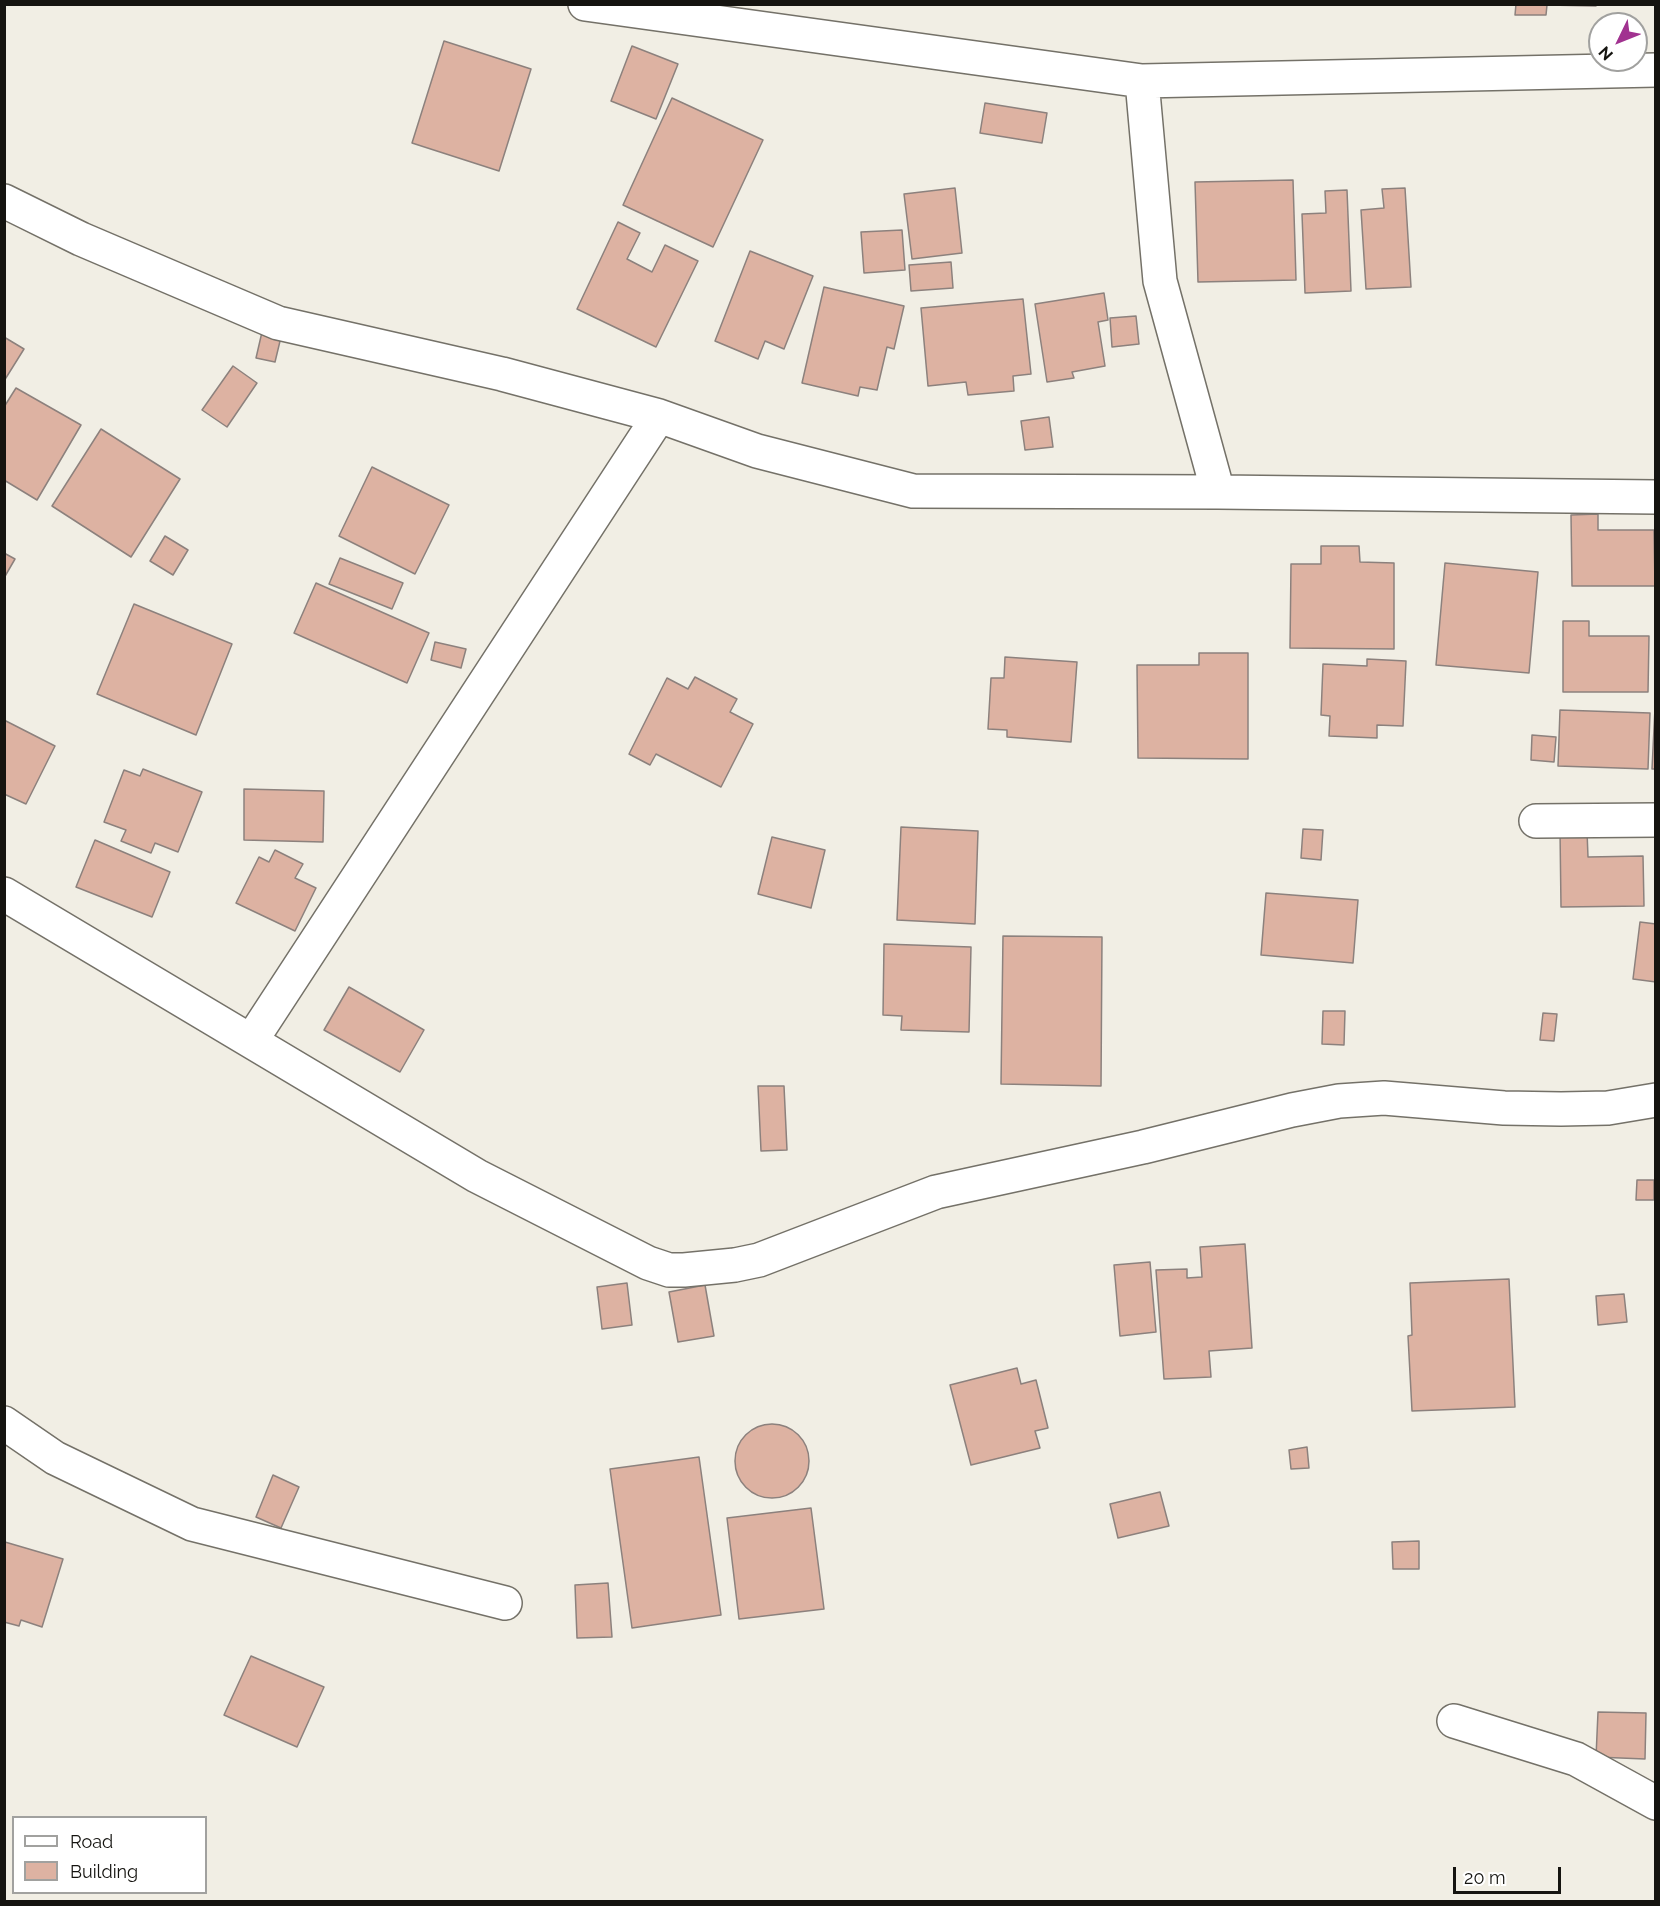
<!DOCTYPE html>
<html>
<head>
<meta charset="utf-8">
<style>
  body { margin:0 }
  #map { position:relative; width:1660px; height:1906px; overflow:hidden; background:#f1eee4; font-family:Raleway,sans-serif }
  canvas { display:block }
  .frame { position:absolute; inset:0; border:6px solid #151410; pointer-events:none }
  .legend { position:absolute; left:12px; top:1816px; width:195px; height:78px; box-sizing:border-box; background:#fff; border:2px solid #a1a19f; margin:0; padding:8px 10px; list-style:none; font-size:18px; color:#151410 }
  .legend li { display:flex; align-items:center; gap:12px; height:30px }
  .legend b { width:30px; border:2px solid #a1a19f }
  .north { position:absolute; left:1588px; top:12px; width:60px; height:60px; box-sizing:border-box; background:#fff; border:2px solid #a1a19f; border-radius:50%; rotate:227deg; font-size:16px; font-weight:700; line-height:24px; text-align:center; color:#151410 }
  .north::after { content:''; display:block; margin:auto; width:21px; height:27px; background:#a13290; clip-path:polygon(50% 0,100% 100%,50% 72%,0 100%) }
  .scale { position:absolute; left:1453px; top:1867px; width:108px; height:27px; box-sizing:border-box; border:3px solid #151410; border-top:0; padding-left:8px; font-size:18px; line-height:21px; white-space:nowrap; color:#151410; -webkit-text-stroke:4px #fff; paint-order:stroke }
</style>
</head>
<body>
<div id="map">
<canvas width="1660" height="1906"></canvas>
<div class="frame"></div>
<ul class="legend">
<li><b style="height:8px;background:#fff"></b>Road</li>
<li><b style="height:16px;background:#ddb2a2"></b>Building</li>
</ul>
<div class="north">N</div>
<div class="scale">20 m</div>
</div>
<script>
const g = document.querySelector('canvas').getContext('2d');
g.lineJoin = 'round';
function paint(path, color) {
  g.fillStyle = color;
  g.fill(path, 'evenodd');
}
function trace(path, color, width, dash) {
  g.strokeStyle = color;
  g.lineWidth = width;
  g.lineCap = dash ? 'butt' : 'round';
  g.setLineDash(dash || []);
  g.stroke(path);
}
const building = new Path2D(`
  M1516 4H1596V6L1547 5 1546 15H1515Z
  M444 41 531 69 499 171 412 143Z
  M632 46 678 64 656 119 611 101Z
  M672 98 763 140 713 247 623 205Z
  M985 103 1047 113 1042 143 980 133Z
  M1293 180 1296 280 1198 282 1195 182Z
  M955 188 962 253 912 259 904 194Z
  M1405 188 1411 287 1366 289 1361 210 1384 208 1382 189Z
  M1347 190 1351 291 1305 293 1302 214 1326 213 1325 191Z
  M618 222 640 233 627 259 652 272 665 245 698 261 656 347 577 309Z
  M902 230 905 270 864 273 861 232Z
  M750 251 813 276 784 349 765 341 758 359 715 341Z
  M951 262 953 288 911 291 909 265Z
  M824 287 904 306 894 349 887 347 877 390 860 387 858 396 802 383Z
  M1104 293 1108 320 1098 322 1105 366 1072 372 1074 378 1047 382 1035 304Z
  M1023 299 1031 374 1013 376 1014 391 968 395 966 382 928 386 921 308Z
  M1136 316 1139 344 1112 347 1110 318Z
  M262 332 281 337 275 362 256 358Z
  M4 337 24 349 4 381Z
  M233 366 257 383 227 427 202 410Z
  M16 388 81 425 37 500 4 480V407Z
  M1049 417 1053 447 1025 450 1021 421Z
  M101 429 180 479 131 557 52 506Z
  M372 467 449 505 415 574 339 536Z
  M1598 514V530H1654L1655 586H1572L1571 515Z
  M165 536 188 550 173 575 150 561Z
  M1321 546H1359L1360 562 1394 563V649L1290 648 1291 564H1321Z
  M4 553 15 559 4 578Z
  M340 558 403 583 392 609 329 584Z
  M1445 563 1538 572 1529 673 1436 665Z
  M316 583 429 633 407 683 294 633Z
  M134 604 232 644 196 735 97 694Z
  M1563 621H1589V636H1649L1648 692H1563Z
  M435 642 466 649 461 668 431 660Z
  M1199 653H1248V759L1138 758 1137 665H1199Z
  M1005 657 1077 662 1071 742 1007 737V730L988 729 991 678H1004Z
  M1367 659 1406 661 1403 726 1377 725V738L1329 736 1330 716 1321 715 1323 664 1367 666Z
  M695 677 737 699 730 712 753 724 721 787 656 754 650 765 629 754 667 678 688 689Z
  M1655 708H1656V769H1652Z
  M1560 710 1650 713 1648 769 1558 766Z
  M4 720 55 746 26 804 4 794Z
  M1532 735 1556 737 1554 762 1531 760Z
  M143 769 202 792 178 852 155 843 151 853 121 841 126 830 104 822 124 770 140 776Z
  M244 789 324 791 323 842 244 840Z
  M901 827 978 831 975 924 897 920Z
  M1303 829 1323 830 1321 860 1301 858Z
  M1560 831H1587L1588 857 1643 856 1644 906 1561 907Z
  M772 837 825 850 811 908 758 894Z
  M95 840 170 872 152 917 76 887Z
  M275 850 303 864 295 878 316 888 295 931 236 903 259 857 269 862Z
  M1266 893 1358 900 1353 963 1261 955Z
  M1640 922 1656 924V982L1633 979Z
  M1003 936 1102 937 1101 1086 1001 1084Z
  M884 944 971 947 969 1032 901 1030 902 1016 883 1015Z
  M349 987 424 1030 400 1072 324 1030Z
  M1323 1011H1345L1344 1045 1322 1044Z
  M1543 1013 1557 1014 1554 1041 1540 1040Z
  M758 1086H784L787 1150 761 1151Z
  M1637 1180H1654V1200H1636Z
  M1245 1244 1252 1348 1209 1351 1211 1377 1164 1379 1156 1270 1187 1269V1278L1202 1277 1200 1247Z
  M1150 1262 1156 1332 1120 1336 1114 1265Z
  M1509 1279 1515 1407 1412 1411 1408 1336 1412 1335 1410 1283Z
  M627 1283 632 1325 602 1329 597 1287Z
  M705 1285 714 1336 678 1342 669 1292Z
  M1624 1294 1627 1322 1598 1325 1596 1296Z
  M1017 1368 1021 1384 1036 1380 1048 1428 1035 1431 1040 1448 971 1465 950 1385Z
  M735 1461a37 37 0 1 1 74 0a37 37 0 1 1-74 0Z
  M1307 1447 1309 1468 1291 1469 1289 1450Z
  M699 1457 721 1615 632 1628 610 1469Z
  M273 1475 299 1487 281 1528 256 1517Z
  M1160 1492 1169 1526 1118 1538 1110 1504Z
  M811 1508 824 1609 739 1619 727 1518Z
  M1419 1541V1569H1393L1392 1542Z
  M5 1542 63 1559 42 1627 21 1620 19 1626 4 1622Z
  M608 1583 612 1637 577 1638 575 1585Z
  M251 1656 324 1687 297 1747 224 1715Z
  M1598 1712 1646 1713 1645 1759 1596 1757Z`);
const minor = new Path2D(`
  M585 4 1142 81 1656 70
  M1142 81 1160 281 1218 492
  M4 201 81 239 278 323 502 374 659 416 757 451 913 491 1218 492 1656 497
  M1536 821 1656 820
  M4 894 477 1176 648 1263 669 1270H684L735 1265 759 1260 936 1192 1143 1147 1292 1110 1339 1101 1384 1098 1504 1108 1561 1109 1608 1108 1656 1100
  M251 1041 659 416
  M4 1423 55 1458 192 1524 505 1603
  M1454 1721 1576 1759 1656 1803`);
paint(building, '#ddb2a2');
trace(building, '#8c817d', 1.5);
trace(minor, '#747168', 36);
trace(minor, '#fff', 33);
</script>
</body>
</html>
